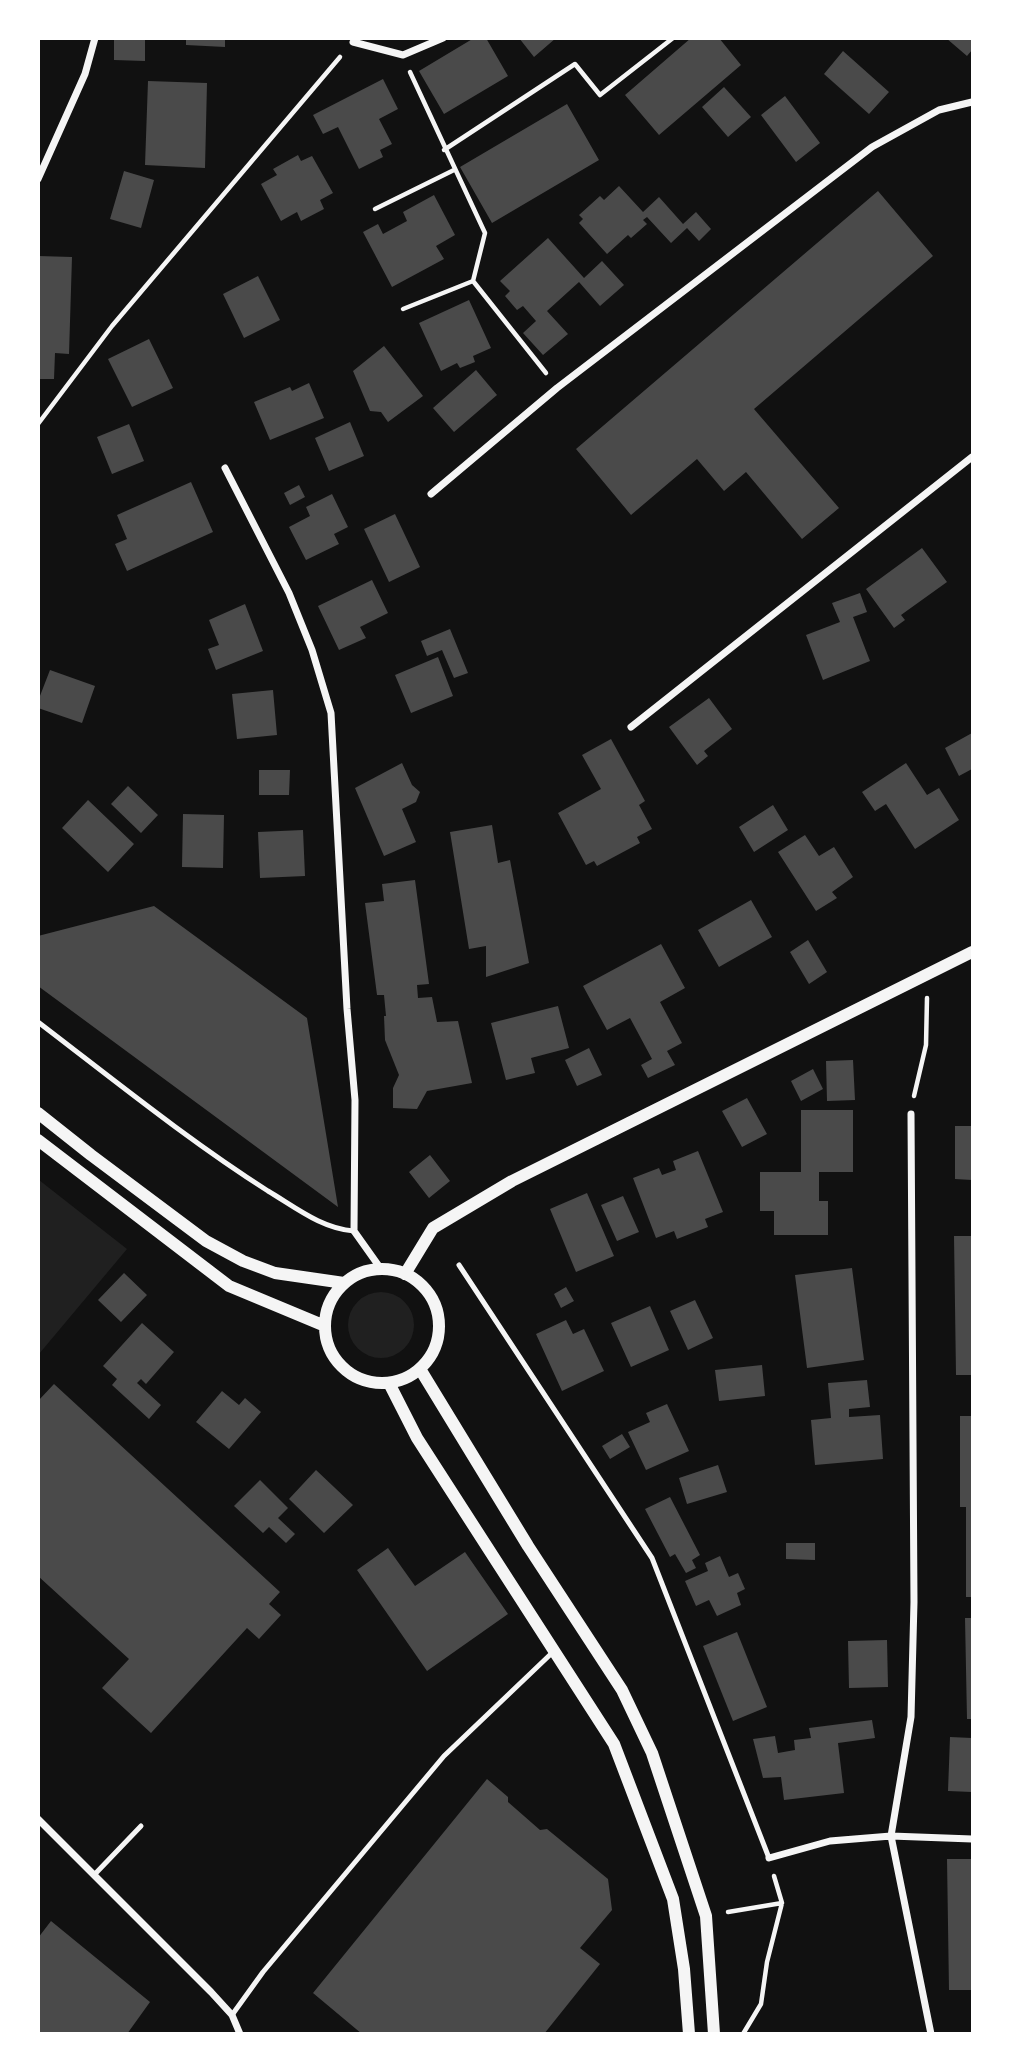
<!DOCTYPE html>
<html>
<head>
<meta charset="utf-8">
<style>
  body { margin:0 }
  #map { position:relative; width:1011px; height:2072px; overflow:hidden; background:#111; font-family:"IBM Plex Sans",sans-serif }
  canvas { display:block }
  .frame { position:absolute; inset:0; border:40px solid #fff; pointer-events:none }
</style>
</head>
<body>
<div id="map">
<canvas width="1011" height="2072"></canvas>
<div class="frame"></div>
</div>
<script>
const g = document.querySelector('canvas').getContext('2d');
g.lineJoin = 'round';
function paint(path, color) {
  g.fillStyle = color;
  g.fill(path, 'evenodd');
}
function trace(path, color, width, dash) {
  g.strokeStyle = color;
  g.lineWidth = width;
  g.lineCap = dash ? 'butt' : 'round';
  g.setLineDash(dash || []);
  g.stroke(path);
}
const green = new Path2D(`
  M39 1180 127 1249 39 1354Z
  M348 1325a33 33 0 1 1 66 0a33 33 0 1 1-66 0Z`);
const building = new Path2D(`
  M114 38H145V61L114 60Z
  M186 38H225V47L186 45Z
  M474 38H486L508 76 444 114 419 71Z
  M519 38H556L534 57Z
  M691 38H719L741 65 659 135 625 95Z
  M946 38H972V50L967 56Z
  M843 51 889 92 869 114 824 74Z
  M383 79 398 109 379 119 392 144 380 150 383 157 359 169 338 127 323 134 313 115Z
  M148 81 207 83 205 168 145 165Z
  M724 87 751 117 728 137 702 107Z
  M785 96 820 143 796 162 761 115Z
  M567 104 599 160 492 223 460 167Z
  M298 155 301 161 312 156 333 193 320 200 324 209 301 221 297 212 281 221 261 184 277 175 273 169Z
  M124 171 154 180 141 228 110 219Z
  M619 186 643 212 659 197 683 224 696 212 711 229 699 241 687 228 671 243 647 217 643 220 647 224 631 238 628 235 607 254 579 223 583 219 579 215 600 196 604 200Z
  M878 191 933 256 754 409 839 508 802 539 746 472 724 491 697 459 631 515 576 449Z
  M434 195 455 235 436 246 444 259 392 287 363 232 378 224 383 234 407 221 403 212Z
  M548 238 584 278 602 261 624 285 600 306 579 282 547 311 568 334 543 355 523 333 536 321 523 306 517 310 505 296 510 291 500 281Z
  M38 256 72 257 69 354 55 353 54 379H38Z
  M258 276 280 320 244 338 223 294Z
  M469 300 491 348 473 356 475 362 460 368 457 363 441 371 419 323Z
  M149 339 173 388 132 407 108 359Z
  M384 346 423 396 388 422 381 412 370 411 353 371Z
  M476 370 497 395 454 432 433 408Z
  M309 383 324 418 270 440 254 402 290 387 292 391Z
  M350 422 364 456 329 471 315 438Z
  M129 424 144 461 112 474 97 437Z
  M191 482 213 532 127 571 115 544 127 539 117 515Z
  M299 485 305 497 290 505 284 493Z
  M332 494 348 527 334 534 339 544 306 560 289 527 310 516 306 507Z
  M395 514 420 567 389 582 364 529Z
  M922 548 947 582 901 615 905 620 894 628 866 589Z
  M372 580 388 613 360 627 366 638 339 650 318 606Z
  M860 593 867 612 853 617 870 661 823 680 806 635 840 622 832 603Z
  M245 604 263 651 216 670 208 649 219 645 209 620Z
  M450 629 468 673 454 678 442 650 427 656 421 641Z
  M438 657 453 696 411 713 395 675Z
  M50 670 95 686 82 723 38 708V701Z
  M273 690 277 735 237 739 232 694Z
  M709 698 732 729 704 751 708 756 697 765 669 727Z
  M972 733V769L959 776 945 748Z
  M611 739 645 801 639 805 652 829 637 837 640 843 597 866 594 861 586 865 558 813 601 789 582 755Z
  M402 763 412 785 420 792 416 802 402 809 416 842 384 856 355 788Z
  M906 763 927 795 939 788 959 820 915 849 886 804 875 811 862 792Z
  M259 770H290L289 795H259Z
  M128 786 158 815 141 833 111 804Z
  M88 800 134 844 108 872 62 828Z
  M773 805 788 830 754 852 739 827Z
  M183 814 224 815 223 868 182 867Z
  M492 825 498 863 510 860 529 963 486 977V946L469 949 450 832Z
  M303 830 305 876 260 878 258 832Z
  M805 835 819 856 834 847 853 877 832 892 837 898 816 911 778 852Z
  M415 880 429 984 417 985 418 998 432 997 437 1022 458 1021 472 1083 427 1091 417 1109 393 1108V1088L399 1075 385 1040 384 1016H386L384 995H377L365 903 384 901 382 884Z
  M751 900 772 937 719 967 698 930Z
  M154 906 307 1018 338 1207 38 986V936Z
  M808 940 827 972 809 984 790 952Z
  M661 944 685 988 660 1002 682 1043 667 1051 675 1065 648 1078 641 1065 652 1059 630 1018 607 1030 583 986Z
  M558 1006 569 1048 531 1058 535 1073 506 1080 491 1023Z
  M589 1048 602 1075 577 1086 565 1060Z
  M853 1060 855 1100 827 1101 826 1061Z
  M813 1069 823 1089 801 1101 791 1081Z
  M747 1098 767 1134 742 1147 722 1111Z
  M801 1110H853V1172H819V1201H828V1235H774V1211H760V1172H801Z
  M955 1126H972V1180L955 1179Z
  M698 1151 723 1212 705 1219 708 1227 677 1239 674 1231 656 1238 633 1178 659 1168 662 1175 676 1170 673 1161Z
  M430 1155 450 1181 429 1198 409 1172Z
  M587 1193 614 1256 576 1272 550 1209Z
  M623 1196 639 1232 617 1241 601 1205Z
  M954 1236H972V1375H956Z
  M852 1268 864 1360 807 1368 795 1275Z
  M124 1273 147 1295 121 1322 98 1300Z
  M566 1287 574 1301 561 1308 554 1294Z
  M695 1300 713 1338 688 1350 670 1311Z
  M650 1306 669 1350 631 1367 611 1323Z
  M566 1320 573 1334 584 1329 604 1371 562 1391 536 1334Z
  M142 1323 174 1352 146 1384 141 1379 137 1383 161 1405 149 1419 112 1385 117 1379 103 1366Z
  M762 1365 765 1396 719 1401 715 1370Z
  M867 1380 870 1407 849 1409V1417L880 1415 883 1459 815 1465 811 1420 831 1418 828 1383Z
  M54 1384 280 1592 269 1604 281 1615 259 1639 247 1628 151 1733 102 1688 129 1659 38 1576V1401Z
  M222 1391 239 1405 245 1398 261 1412 229 1449 196 1422Z
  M667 1404 689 1451 646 1470 628 1432 650 1422 646 1413Z
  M960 1416H972V1597H966V1507H960Z
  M622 1434 630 1447 610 1459 602 1446Z
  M718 1465 727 1492 687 1504 679 1478Z
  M316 1470 353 1505 324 1533 289 1499Z
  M260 1480 288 1508 278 1518 295 1534 286 1543 269 1527 263 1533 234 1506Z
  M670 1497 700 1555 692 1560 696 1568 686 1573 675 1554 670 1557 645 1509Z
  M786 1543H815V1560L786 1559Z
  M388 1548 415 1586 465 1552 508 1614 427 1671 357 1570Z
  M720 1556 729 1577 738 1573 745 1589 737 1593 741 1605 717 1616 709 1600 696 1606 685 1581 708 1571 705 1563Z
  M965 1618H972V1719H967Z
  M737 1632 767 1707 733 1721 703 1646Z
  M887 1640 888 1687 849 1688 848 1641Z
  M872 1720 875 1738 838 1743 844 1793 784 1800 781 1777 763 1778 753 1739 775 1736 778 1753 795 1750 794 1740 811 1738 809 1728Z
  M950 1737 972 1738V1792L948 1791Z
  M487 1779 508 1797V1802L540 1830 547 1829 608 1879 612 1910 580 1948 600 1964 544 2034H362L313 1993Z
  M947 1859H972V1990H949Z
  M51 1921 150 2002 127 2034H38V1938Z`);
const path = new Path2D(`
  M410 72 485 233 473 281 546 373
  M444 150 575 64 600 95 673 38
  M375 209 454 170
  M403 309 473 281
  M38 424 112 326 340 57
  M914 1096 926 1045 927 998
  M728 1912 782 1903
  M743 2034 761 2004 767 1962 782 1903 774 1876`);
const service = new Path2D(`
  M38 1022C114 1080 188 1140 268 1191 295 1207 322 1229 354 1231
  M459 1265 652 1558 769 1858
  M95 1874 141 1826
  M232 2015 263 1972 444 1756 554 1651`);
const minor = new Path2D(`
  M353 42 403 55 443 38
  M38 179 85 74 95 38
  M225 468 289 593 312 650 331 713 347 1009 355 1100 354 1231 381 1269
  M431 494 557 388 872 147 939 110 972 102
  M631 727 972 457
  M911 1114 914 1602 911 1717 891 1836 931 2034
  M38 1819 211 1992 232 2015 240 2034
  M769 1858 830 1841 891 1836 972 1839`);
const tertiary = new Path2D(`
  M38 1113 91 1155 206 1241 243 1261 275 1273 344 1283
  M38 1140 229 1286 325 1326
  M325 1326a57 57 0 1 1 114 0a57 57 0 1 1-114 0Z
  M405 1274 433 1228 512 1181 972 952
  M420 1369 528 1546 622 1690 652 1753 706 1916 714 2034
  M389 1383 417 1438 614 1744 673 1899 684 1969 689 2034`);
paint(green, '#202020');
paint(building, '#4a4a4a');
trace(path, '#f5f5f5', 4.5);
trace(service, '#f5f5f5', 5);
trace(minor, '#f5f5f5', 7);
trace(tertiary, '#f5f5f5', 12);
</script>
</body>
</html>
